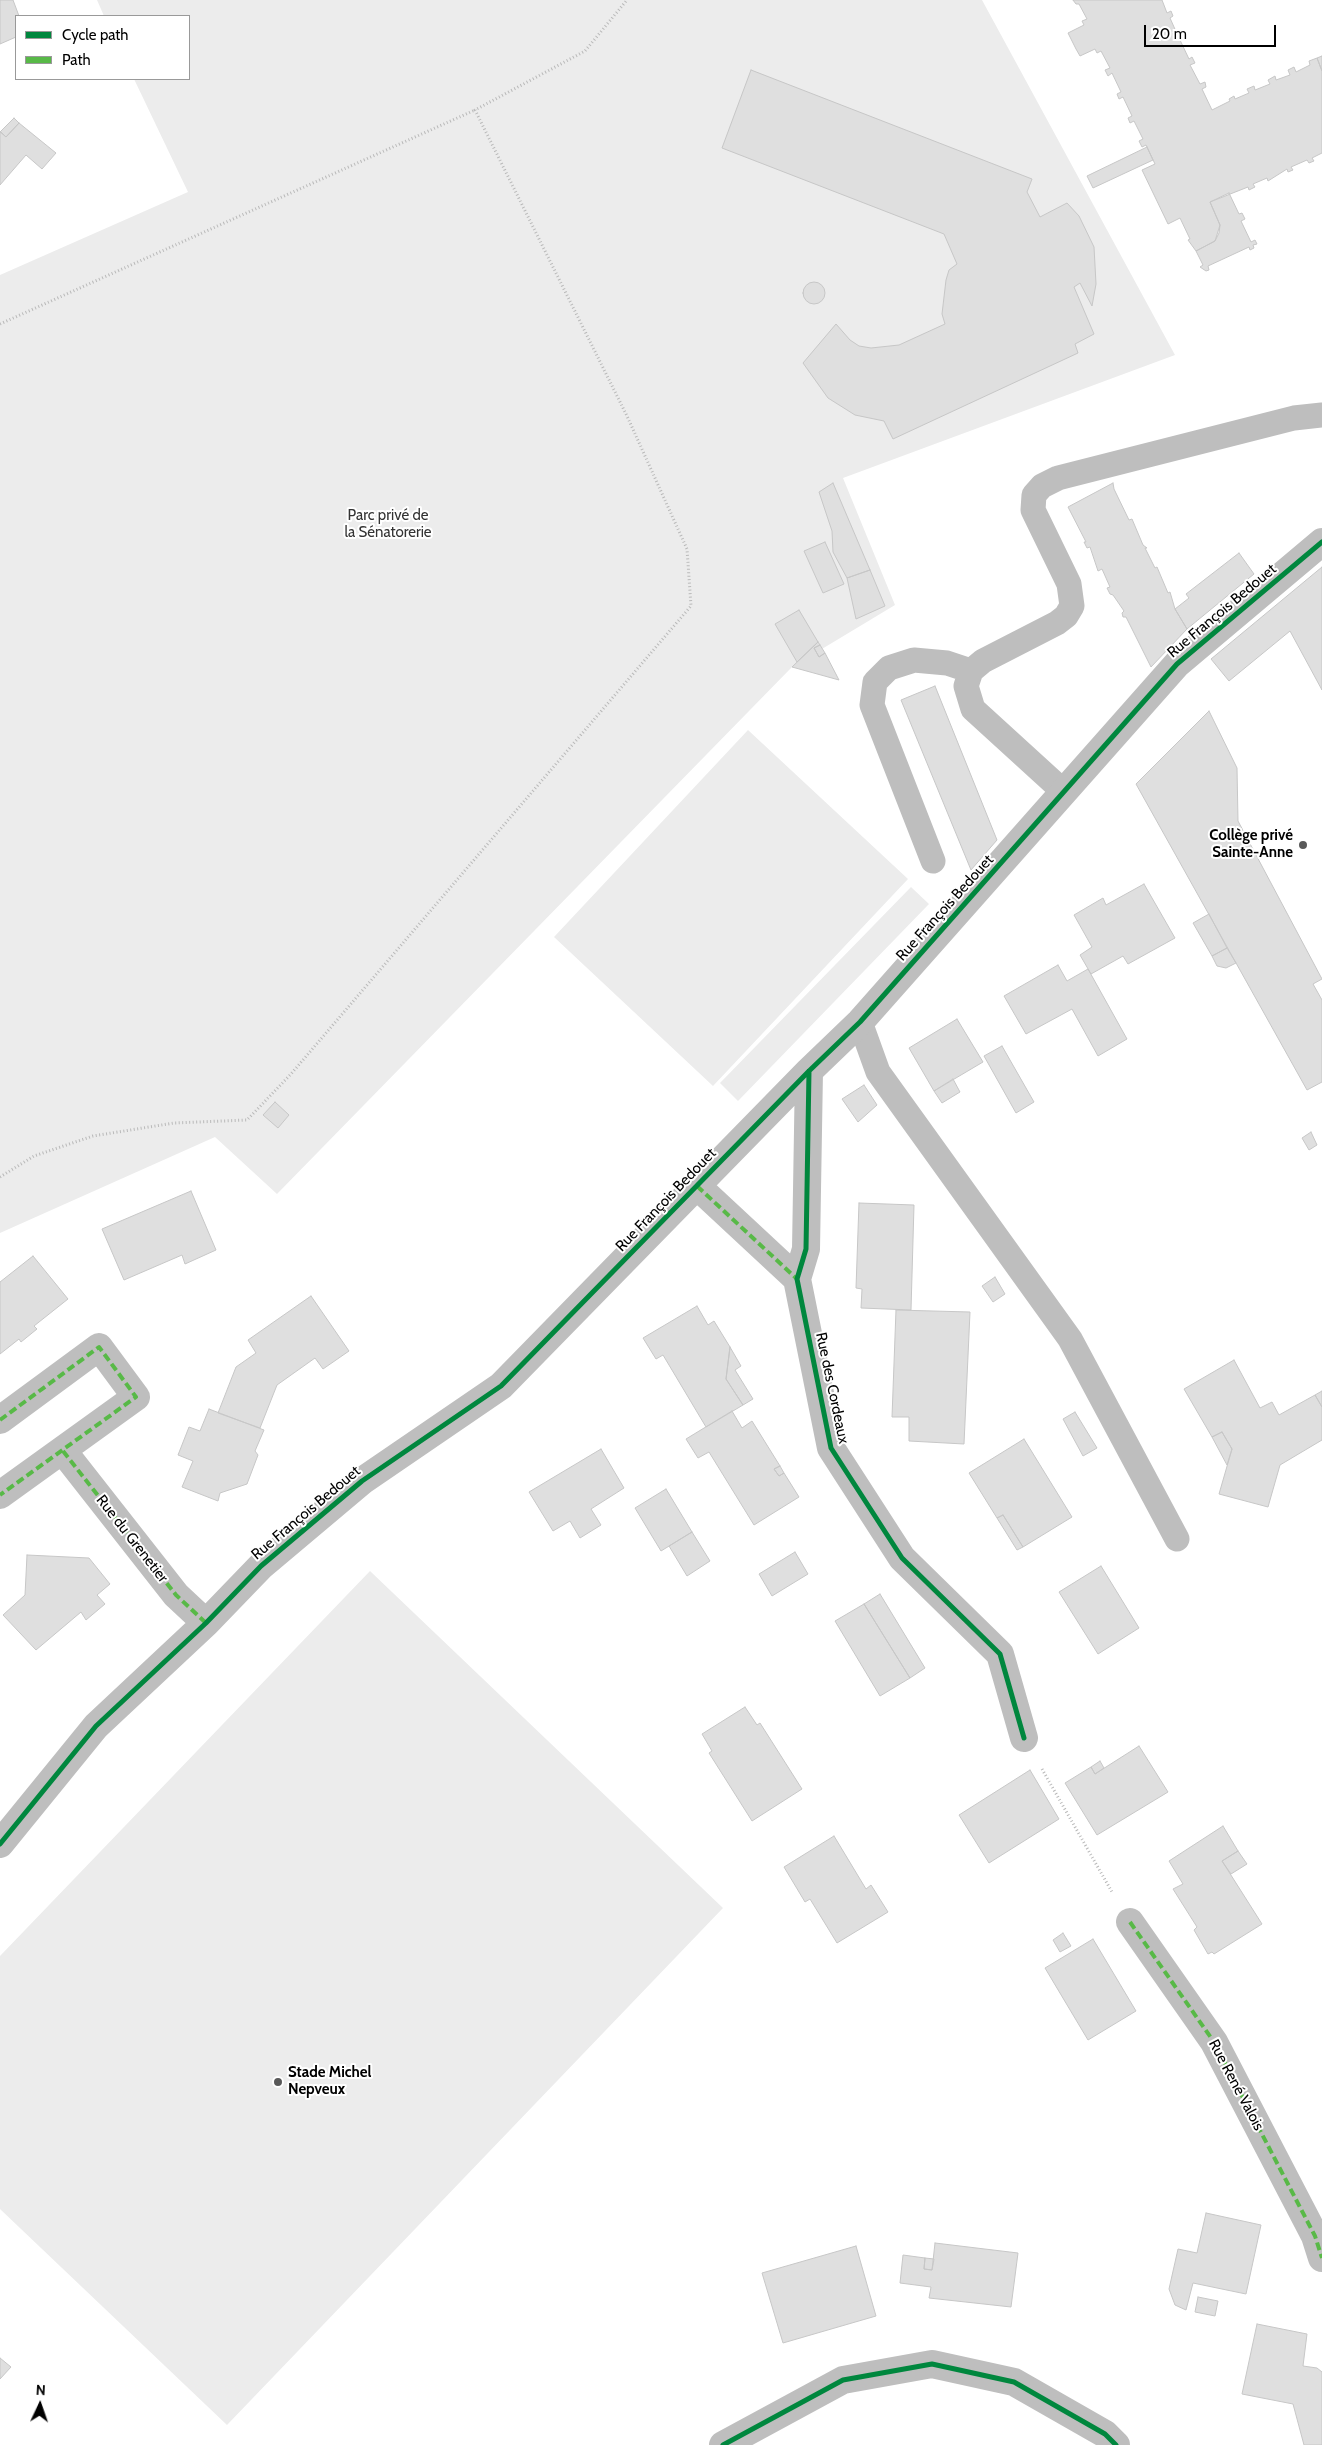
<!DOCTYPE html>
<meta charset="utf-8">
<style>
body{margin:0}
#map{position:relative;width:1322px;height:2445px;overflow:hidden;background:#fff;font-family:Cabin,sans-serif}
canvas{display:block}
.legend{position:absolute;left:15px;top:15px;width:175px;height:65px;box-sizing:border-box;background:#fff;border:1px solid #999;margin:0;padding:6px 9px;list-style:none;font-size:15px;color:#000}
.legend li{display:flex;align-items:center;gap:10px;height:25px}
.legend b{width:25px;border:1px solid #999}
.north{position:absolute;left:15px;top:2380px;width:50px;height:50px;-webkit-text-stroke:4px #fff;paint-order:stroke;rotate:3deg;font-size:14px;font-weight:700;line-height:20px;text-align:center;color:#000}
.north::after{content:'';display:block;margin:auto;width:18px;height:22px;background:#000;clip-path:polygon(50% 0,100% 100%,50% 72%,0 100%)}
.scale{position:absolute;left:1144px;top:25px;width:132px;height:22px;box-sizing:border-box;border:2px solid #000;border-top:0;padding-left:6px;font-size:15px;line-height:18px;white-space:nowrap;color:#000;-webkit-text-stroke:4px #fff;paint-order:stroke}
</style>
<div id="map">
<canvas width="1322" height="2445"></canvas>
<ul class="legend">
<li><b style="height:6px;background:#00873e"></b>Cycle path</li>
<li><b style="height:6px;background:#58b947"></b>Path</li>
</ul>
<div class="north">N</div>
<div class="scale">20 m</div>
</div>
<script>
const c = document.querySelector('canvas').getContext('2d');
c.lineJoin = 'round';
function paint(path, color) { c.fillStyle = color; c.fill(path, 'evenodd'); }
const poly = rows => new Path2D(rows.map(r => 'M' + r).join(''));
function trace(path, color, width, dash) { c.strokeStyle = color; c.lineWidth = width; c.lineCap = dash ? 'butt' : 'round'; c.setLineDash(dash || []); c.stroke(path); }
function write(font, color, halo, rows, align = 'center') {
  c.font = font + ' Cabin,sans-serif'; c.lineWidth = 4; c.setLineDash([]); c.textBaseline = 'middle'; c.strokeStyle = halo; c.fillStyle = color; for (const [text, x, y, turn = 0] of rows) {
    c.save(); c.translate(x, y); c.rotate((+turn || 0) * Math.PI / 180); c.textAlign = isNaN(turn) ? turn : align; if (halo) c.strokeText(text, 0, 0); c.fillText(text, 0, 0); c.restore();
  }
}
const green = poly([
 [97,0,982,0,1175,355,843,478,895,605,792,667,277,1194,215,1137,0,1233,0,275,188,192,134,79,189,79,189,16,104,16],
 [748,730,908,879,713,1086,554,937],
 [911,887,929,904,738,1101,720,1083],
 [370,1571,723,1908,227,2425,0,2209,0,1956]
]);
const building = poly([
 [0,0,13,0,19,16,16,16,16,37,0,44,0,0],
 [1073,0,1162,0,1167,13,1171,11,1173,16,1170,18,1178,36,1182,34,1184,39,1180,40,1189,59,1192,57,1195,63,1190,65,1200,84,1205,82,1206,87,1202,89,1212,110,1230,101,1229,99,1234,96,1235,99,1249,93,1247,89,1254,86,1255,90,1270,84,1268,80,1275,76,1276,80,1290,75,1288,70,1294,67,1296,72,1310,65,1309,61,1317,58,1322,71,1322,153,1312,158,1314,161,1309,163,1307,160,1291,167,1293,170,1288,172,1287,169,1268,181,1267,178,1253,184,1255,187,1249,190,1248,187,1210,202,1220,225,1219,233,1215,241,1196,251,1188,240,1190,239,1180,218,1168,224,1142,170,1155,164,1146,145,1142,147,1139,141,1143,139,1134,121,1130,123,1128,118,1132,116,1123,97,1119,99,1117,94,1121,92,1112,73,1108,76,1105,70,1110,68,1101,51,1097,53,1095,49,1080,56,1076,49,1068,33,1084,25,1082,21,1087,19,1079,4,1076,4,1073,0],
 [1322,56,1322,71,1317,58,1322,56],
 [751,70,1032,179,1027,192,1040,217,1067,203,1079,216,1094,247,1096,284,1092,306,1080,283,1074,287,1094,334,1075,344,1078,353,893,439,884,421,855,415,828,398,803,363,836,324,850,340,859,346,871,348,899,345,945,324,942,314,946,280,949,270,957,264,944,234,722,148,751,70],
 [14,118,19,123,6,137,0,132,14,118],
 [19,123,56,153,42,169,26,155,0,185,0,131,6,137,19,123],
 [1147,147,1153,160,1093,188,1087,176,1147,147],
 [1229,193,1239,214,1242,213,1245,219,1241,221,1251,242,1255,240,1257,244,1253,245,1254,248,1250,250,1249,247,1208,266,1209,270,1206,271,1200,267,1203,265,1196,251,1215,241,1220,225,1210,202,1229,193],
 '803 293a11 11 0 1 1 22 0a11 11 0 1 1-22 0Z',
 [833,483,870,570,847,578,833,552,832,531,819,492,833,483],
 [1113,483,1114,489,1129,520,1132,519,1143,545,1147,548,1145,548,1155,568,1157,567,1168,593,1170,592,1175,609,1187,629,1151,667,1126,617,1123,617,1122,613,1124,611,1113,595,1110,594,1107,588,1110,587,1102,569,1098,571,1090,547,1087,548,1084,542,1086,542,1068,507,1113,483],
 [825,542,844,584,823,593,804,551,825,542],
 [1239,553,1254,574,1187,629,1175,609,1189,598,1186,594,1239,553],
 [1322,567,1322,690,1290,631,1229,681,1211,659,1322,567],
 [870,570,885,606,856,619,847,578,870,570],
 [799,610,818,642,797,662,775,624,799,610],
 [818,642,820,645,814,648,819,657,825,653,839,680,792,667,818,642],
 [820,645,825,653,819,657,814,648,820,645],
 [935,686,997,840,971,870,901,700,935,686],
 [1209,711,1237,768,1238,821,1322,979,1313,984,1322,1000,1322,1082,1307,1090,1136,784,1209,711],
 [1144,884,1175,938,1128,964,1123,956,1091,974,1080,955,1092,947,1074,915,1103,898,1106,905,1144,884],
 [1209,914,1227,948,1212,956,1193,923,1209,914],
 [1227,948,1236,963,1226,968,1217,966,1212,956,1227,948],
 [1058,965,1067,981,1088,969,1127,1039,1098,1056,1072,1009,1026,1034,1004,996,1058,965],
 [957,1019,983,1062,934,1091,909,1048,957,1019],
 [1002,1046,1034,1102,1016,1113,984,1056,1002,1046],
 [953,1079,960,1092,942,1103,934,1091,953,1079],
 [864,1085,877,1105,858,1122,842,1099,864,1085],
 [275,1102,289,1115,278,1128,263,1115,275,1102],
 [1311,1132,1317,1145,1309,1150,1302,1138,1311,1132],
 [191,1191,216,1250,185,1264,182,1255,124,1280,102,1229,191,1191],
 [859,1203,914,1205,911,1310,861,1308,862,1289,856,1288,859,1203],
 [33,1256,68,1299,34,1326,37,1329,21,1342,19,1339,0,1354,0,1282,33,1256],
 [995,1277,1005,1294,993,1302,982,1286,995,1277],
 [311,1296,349,1351,323,1369,315,1358,277,1385,260,1428,218,1413,236,1367,256,1353,248,1340,311,1296],
 [697,1306,708,1325,714,1321,730,1347,726,1379,743,1405,706,1427,663,1355,656,1359,643,1338,697,1306],
 [896,1310,970,1312,964,1444,909,1441,909,1417,892,1417,896,1310],
 [730,1347,741,1366,735,1370,753,1399,743,1405,726,1379,730,1347],
 [1234,1360,1260,1408,1272,1402,1279,1415,1315,1395,1322,1407,1322,1440,1280,1465,1268,1507,1219,1494,1232,1449,1222,1432,1212,1437,1184,1389,1234,1360],
 [1322,1391,1322,1407,1315,1395,1322,1391],
 [209,1409,264,1430,255,1451,258,1455,247,1484,220,1493,218,1501,182,1487,193,1461,178,1455,189,1427,200,1431,209,1409],
 [732,1411,742,1428,752,1421,780,1466,774,1469,779,1476,784,1473,799,1497,754,1525,709,1452,698,1458,686,1439,732,1411],
 [1075,1412,1097,1448,1083,1456,1063,1419,1075,1412],
 [1222,1432,1232,1449,1227,1465,1212,1437,1222,1432],
 [1024,1439,1072,1517,1023,1547,1003,1515,997,1518,969,1473,1024,1439],
 [601,1449,624,1488,591,1509,601,1525,580,1538,570,1521,553,1531,529,1492,601,1449],
 [780,1466,784,1473,779,1476,774,1469,780,1466],
 [666,1489,692,1532,661,1551,635,1508,666,1489],
 [1003,1515,1023,1547,1017,1550,997,1518,1003,1515],
 [692,1532,710,1561,687,1576,669,1546,692,1532],
 [795,1552,808,1574,772,1596,759,1574,795,1552],
 [27,1555,89,1558,110,1584,97,1595,105,1604,86,1620,81,1612,36,1650,3,1615,25,1595,27,1555],
 [1101,1566,1139,1628,1098,1654,1059,1592,1101,1566],
 [880,1594,925,1668,910,1678,864,1604,880,1594],
 [864,1604,910,1678,880,1696,835,1621,864,1604],
 [745,1707,757,1725,760,1723,802,1789,752,1821,709,1753,712,1751,702,1734,745,1707],
 [1139,1746,1168,1792,1097,1835,1065,1783,1091,1767,1095,1774,1139,1746],
 [1100,1761,1104,1768,1095,1774,1091,1767,1100,1761],
 [1030,1770,1059,1819,989,1863,959,1815,1030,1770],
 [1223,1826,1238,1851,1222,1861,1262,1924,1214,1954,1212,1952,1208,1954,1194,1930,1197,1927,1173,1889,1183,1884,1169,1861,1223,1826],
 [834,1836,866,1889,871,1885,888,1912,837,1943,810,1899,805,1902,784,1867,834,1836],
 [1238,1851,1247,1864,1231,1874,1222,1861,1238,1851],
 [1063,1933,1071,1946,1060,1952,1053,1940,1063,1933],
 [1093,1939,1136,2011,1088,2040,1045,1968,1093,1939],
 [1206,2213,1261,2225,1246,2294,1193,2283,1186,2310,1175,2305,1169,2289,1178,2249,1197,2253,1206,2213],
 [935,2243,1018,2253,1011,2307,929,2298,931,2287,900,2283,903,2255,925,2258,924,2269,932,2270,935,2243],
 [856,2246,876,2316,783,2343,762,2273,856,2246],
 [925,2258,934,2259,932,2270,924,2269,925,2258],
 [1198,2297,1218,2301,1215,2316,1195,2312,1198,2297],
 [1257,2324,1307,2334,1303,2366,1317,2368,1322,2372,1322,2445,1304,2445,1293,2404,1242,2394,1257,2324],
 [0,2358,11,2367,0,2379,0,2358]
]);
const path = poly([
 [0,324,475,110],
 [0,1177,34,1156,93,1136,174,1123,247,1120,291,1074,691,606,687,549,627,416,475,110,585,51,627,0],
 [1042,1769,1112,1892]
]);
const service = poly([
 [1064,792,973,709,966,686,971,671,983,661,1057,623,1066,616,1072,606,1069,584,1033,510,1034,495,1042,486,1058,478,1294,418,1322,415],
 [933,861,872,705,875,682,889,668,914,660,947,663,971,671],
 [860,1022,878,1072,1070,1339,1177,1539]
]);
const minor = poly([
 [809,1071,806,1249,797,1279,831,1448,902,1558,1000,1654,1024,1738],
 [697,1186,797,1279],
 [0,1420,99,1347,136,1397,0,1495],
 [63,1451,176,1595,206,1623],
 [0,1844,96,1726,206,1623,261,1566,362,1481,501,1386,809,1071,860,1022,1177,664,1322,542],
 [1130,1922,1214,2042,1315,2236,1322,2258],
 [723,2445,843,2380,932,2364,1014,2382,1105,2434,1116,2445]
]);
const quiet = poly([
 [697,1186,797,1279],
 [0,1420,99,1347,136,1397,0,1495],
 [63,1451,176,1595,206,1623],
 [1130,1922,1214,2042,1315,2236,1322,2258]
]);
const cycleway = poly([
 [809,1071,806,1249,797,1279,831,1448,902,1558,1000,1654,1024,1738],
 [0,1844,96,1726,206,1623,261,1566,362,1481,501,1386,809,1071,860,1022,1177,664,1322,542],
 [723,2445,843,2380,932,2364,1014,2382,1105,2434,1116,2445]
]);
const markers = [
 [1303,845,5,"#595959"],
 [278,2082,5,"#595959"]
];
const parkNames = [
 ["Parc privé de",388,516],
 ["la Sénatorerie",388,533]
];
const streetNames = [
 ["Rue François Bedouet",1222,611,-40],
 ["Rue François Bedouet",945,908,-48],
 ["Rue François Bedouet",666,1200,-46],
 ["Rue des Cordeaux",832,1388,78],
 ["Rue François Bedouet",306,1513,-40],
 ["Rue du Grenetier",132,1539,52],
 ["Rue René Valois",1236,2085,62]
];
const poiNames = [
 ["Collège privé",1293,836],
 ["Sainte-Anne",1293,853],
 ["Stade Michel",288,2073,"left"],
 ["Nepveux",288,2090,"left"]
];
paint(green, '#ececec');
paint(building, '#dfdfdf');
trace(building, '#c7c7c7', 1);
trace(path, '#b9b9b9', 3, [1, 2.5]);
trace(service, '#bebebe', 25);
trace(minor, '#bebebe', 28);
trace(quiet, '#58b947', 4, [8, 4]);
trace(cycleway, '#00873e', 5);
for (const [x, y, r, color] of markers) { const dot = new Path2D(); dot.arc(x, y, r, 0, 2 * Math.PI); c.fillStyle = color; c.fill(dot); trace(dot, '#fff', 2); }
write('15px', '#333', '#fff', parkNames);
write('15px', '#000', '#fff', streetNames);
write('bold 15px', '#000', '#fff', poiNames, 'right');
</script>
